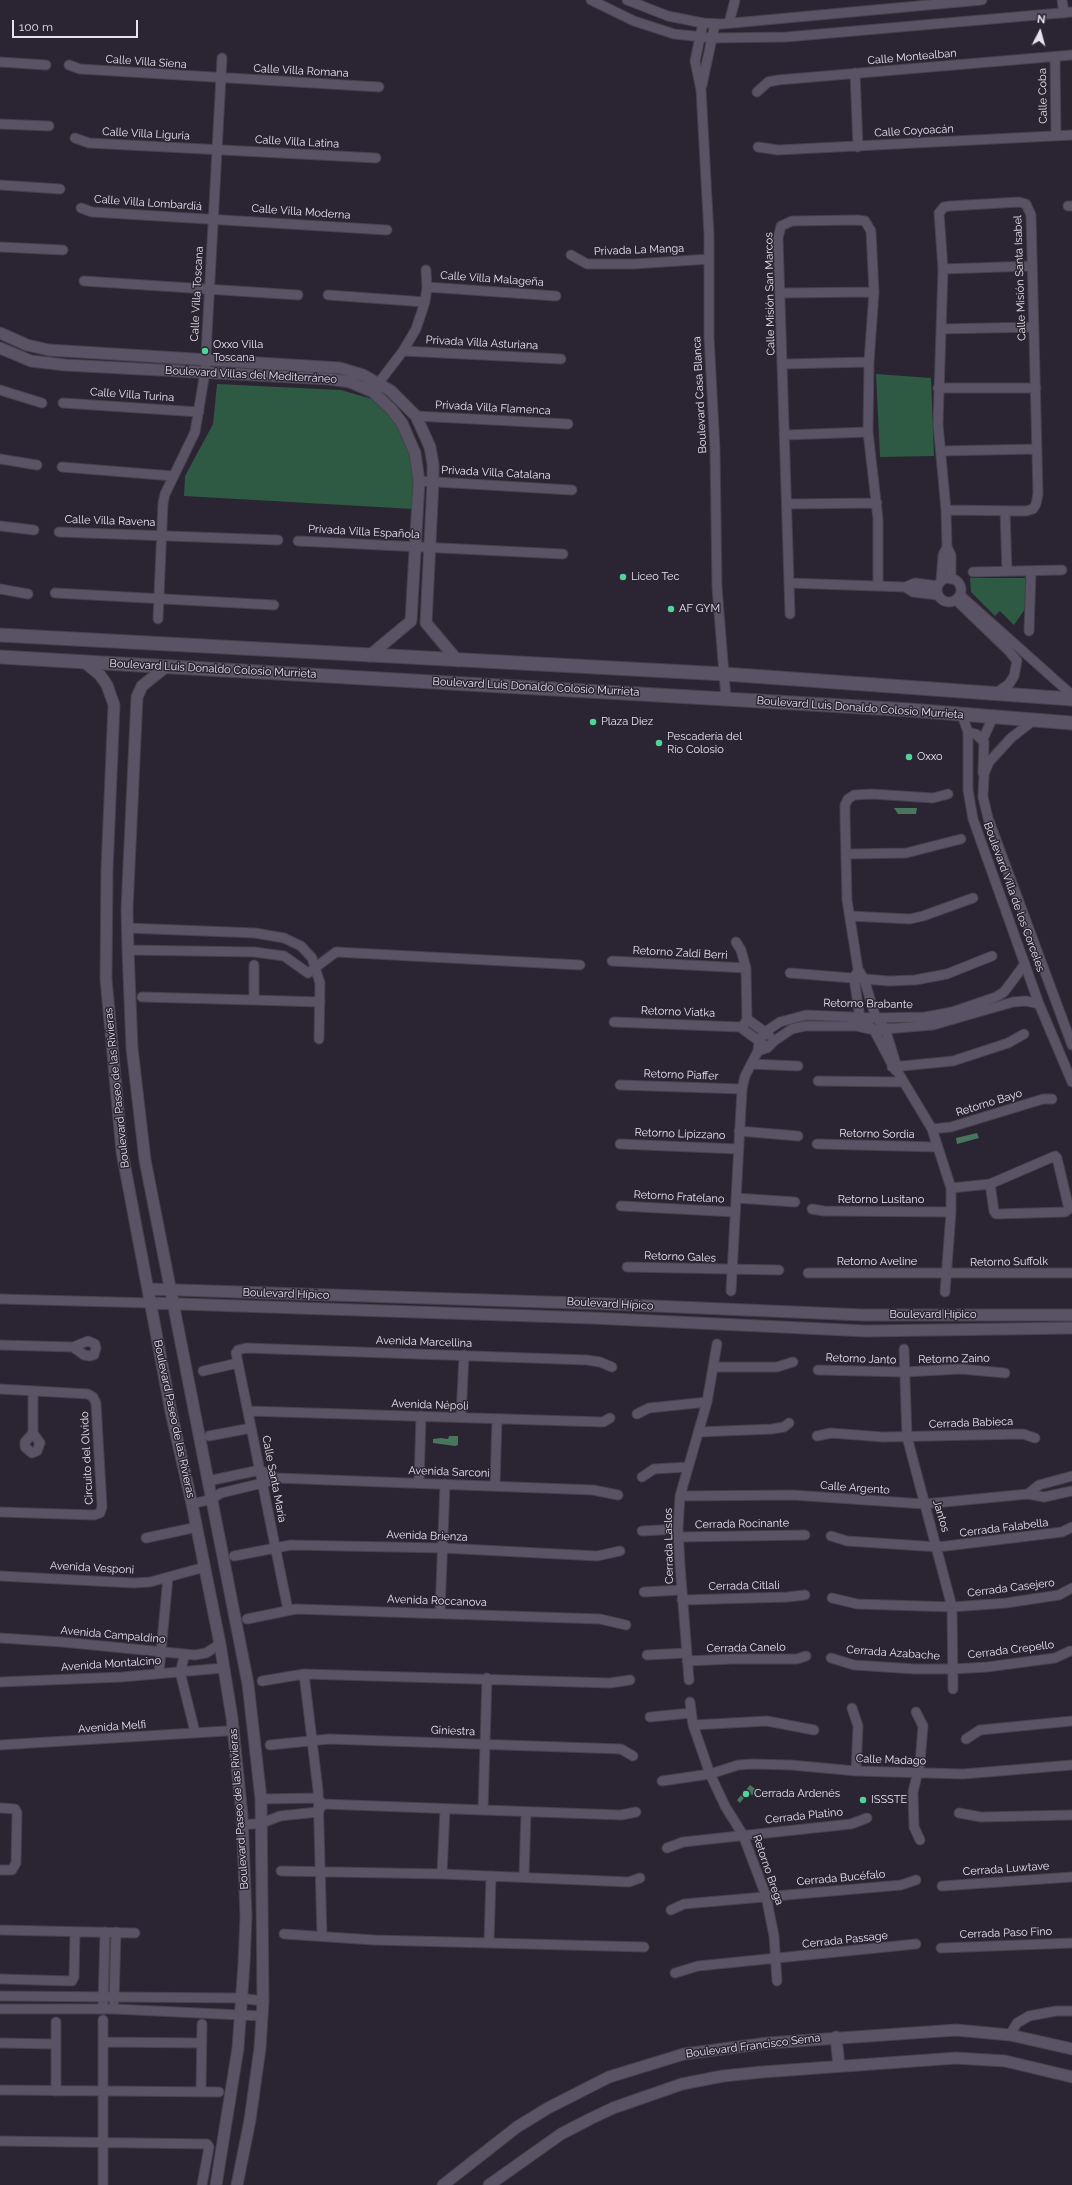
<!DOCTYPE html>
<meta charset="utf-8">
<style>
body{margin:0}
#map{position:relative;width:1072px;height:2185px;overflow:hidden;background:#2a2433;font-family:Raleway,sans-serif}
canvas{display:block}
.north{position:absolute;left:1020px;top:12px;width:40px;height:40px;-webkit-text-stroke:3px #2a2433;paint-order:stroke;rotate:6deg;font-size:11px;font-weight:700;line-height:16px;text-align:center;color:#e7e3ed}
.north::after{content:'';display:block;margin:auto;width:14px;height:18px;background:#e7e3ed;clip-path:polygon(50% 0,100% 100%,50% 72%,0 100%)}
.scale{position:absolute;left:12px;top:20px;width:126px;height:18px;box-sizing:border-box;border:2px solid #e7e3ed;border-top:0;padding-left:5px;font-size:12px;line-height:14px;white-space:nowrap;color:#e7e3ed;-webkit-text-stroke:3px #2a2433;paint-order:stroke}
</style>
<div id="map">
<canvas width="1072" height="2185"></canvas>
<div class="north">N</div>
<div class="scale">100 m</div>
</div>
<script>
const c = document.querySelector('canvas').getContext('2d');
c.lineJoin = 'round';
function paint(path, color) { c.fillStyle = color; c.fill(path, 'evenodd'); }
const poly = rows => new Path2D(rows.map(r => 'M' + r).join(''));
function trace(path, color, width, dash) { c.strokeStyle = color; c.lineWidth = width; c.lineCap = dash ? 'butt' : 'round'; c.setLineDash(dash || []); c.stroke(path); }
function write(font, color, halo, rows, align = 'center') {
  c.font = font + ' Raleway,sans-serif'; c.lineWidth = 3; c.setLineDash([]); c.textBaseline = 'middle'; c.strokeStyle = halo; c.fillStyle = color; for (const [text, x, y, turn = 0] of rows) {
    c.save(); c.translate(x, y); c.rotate((+turn || 0) * Math.PI / 180); c.textAlign = isNaN(turn) ? turn : align; if (halo) c.strokeText(text, 0, 0); c.fillText(text, 0, 0); c.restore();
  }
}
const green = poly([
 [876,374,931,378,934,456,880,457],
 [217,384,341,390,372,399,389,411,410,447,415,474,414,509,184,496,185,476,213,424],
 [970,578,1025,578,1025,609,1014,625,1000,611,995,616,971,592]
]);
const water = poly([
 [894,808,917,808,916,814,898,814],
 [977,1133,979,1138,957,1144,956,1138],
 [449,1436,458,1436,458,1445,455,1446,433,1443,433,1439,441,1438,448,1439],
 [750,1785,758,1791,754,1795,747,1794,740,1803,737,1800]
]);
const minor = poly([
 [591,0,634,21,674,34,713,38,786,37,1072,12],
 [627,0,668,16,703,23,722,24,982,0],
 [1062,0,1064,13],
 [703,23,695,61,701,90,709,235,709,337,715,449,717,587,726,699],
 [729,23,735,0],
 [1055,57,1056,136],
 [0,62,46,65],
 [69,65,80,69,379,87],
 [855,73,858,147],
 [702,85,715,24],
 [757,92,768,82,778,80,1072,55],
 [0,124,49,126],
 [75,138,89,143,376,158],
 [758,147,778,150,1072,135],
 [0,185,60,189],
 [1068,206,1072,206],
 [81,208,92,212,387,230],
 [0,247,63,250],
 [571,255,587,264,634,264,709,259],
 [943,269,1032,266],
 [84,281,298,295],
 [427,287,556,296],
 [781,293,874,292],
 [328,295,425,302],
 [941,329,1034,327],
 [403,351,561,359],
 [784,364,869,362],
 [938,388,1036,388],
 [374,389,403,351,416,329,425,302,427,287,426,270],
 [0,390,42,403],
 [63,403,199,412],
 [416,416,568,424],
 [786,435,868,432],
 [941,451,1037,449],
 [0,459,37,465],
 [62,467,173,476],
 [419,481,572,490],
 [788,504,877,503],
 [946,510,1026,511,1033,509,1036,504,1038,494,1031,215,1026,204,1019,202,950,206,944,207,939,213,943,269,938,424,946,510,947,547,951,555,951,579],
 [1005,511,1007,571],
 [0,526,34,530],
 [59,532,278,540],
 [298,541,563,554],
 [973,572,1062,570],
 '937 590a12 12 0 1 1 24 0a12 12 0 1 1-24 0Z',
 [941,581,943,555,947,547],
 [789,583,905,587,913,592,937,595],
 [905,587,915,583,938,586],
 [0,589,28,594],
 [55,593,274,605],
 [960,595,1072,695],
 [956,600,1009,651,1017,661,1014,676,1009,684,996,693],
 [790,614,778,238,781,226,792,221,858,220,865,221,871,231,874,292,869,362,868,432,878,519,878,586],
 [158,619,163,503,165,494,195,432,205,372,222,58],
 [1029,631,1031,571],
 [962,715,968,732,968,790,973,819,1039,1004,1072,1082],
 [1034,720,1011,738,989,762,984,774,983,797,988,818,1072,1045],
 [968,732,976,734,984,742,983,773],
 [983,739,993,717],
 [847,854,906,853,961,839],
 [850,916,910,919,923,916,973,898],
 [127,928,255,933,284,938,301,946,312,958,320,983,319,1039],
 [736,942,741,950,746,968,747,1019,744,1025,740,1027],
 [128,950,254,952,284,956,308,973,336,952,580,965],
 [612,961,746,968],
 [254,965,254,1000,320,1002],
 [790,973,889,981,915,980,947,974,992,956],
 [856,974,854,978,860,1018,874,1030,895,1070],
 [142,997,254,1000],
 [747,1019,769,1035],
 [614,1022,740,1027],
 [740,1027,763,1044],
 [758,1051,767,1048,774,1041,792,1029,805,1026,856,1026,874,1030,933,1025,1013,1002,1026,1001,1039,1004],
 [751,1064,798,1066],
 [892,1067,953,1061,1008,1043,1024,1034],
 [818,1081,903,1082],
 [620,1085,742,1089],
 [932,1129,951,1127,1043,1099,1052,1099],
 [739,1131,798,1136],
 [620,1144,738,1149],
 [817,1144,937,1147],
 [951,1188,990,1184,1055,1156,1057,1158,1069,1209,1065,1212,996,1214,994,1211,990,1184],
 [736,1198,795,1202],
 [621,1206,735,1212],
 [812,1209,824,1211,951,1212],
 [627,1267,779,1270],
 [808,1273,1072,1273],
 [731,1291,742,1089,745,1076,758,1051,759,1041,765,1032,780,1022,806,1015,876,1018,925,1017,952,1012,996,997,1004,992,1025,964],
 [945,1292,951,1212,951,1188,932,1129,899,1074,885,1028,876,1018,864,979,858,969,847,900,845,817,845,805,848,799,854,795,872,794,933,798,948,794],
 [0,1299,151,1303],
 [0,1345,73,1347,84,1355,90,1356,94,1355,96,1348,95,1344,88,1341,73,1347],
 [904,1349,907,1437,952,1607,953,1689],
 [713,1367,777,1367,793,1362],
 [818,1370,904,1372,961,1369,1005,1373],
 [203,1371,238,1363],
 [0,1389,88,1394,93,1397,96,1403,102,1507,100,1513,94,1515,0,1512],
 [248,1411,603,1422,610,1418],
 [637,1414,649,1408,707,1402],
 [461,1417,464,1355],
 [699,1432,772,1429,784,1427,789,1423],
 [33,1433,25,1442,25,1447,32,1453,37,1451,40,1443,33,1433,33,1391],
 [209,1436,251,1428],
 [817,1436,831,1433,883,1437,1023,1434,1035,1438],
 [642,1477,654,1469,687,1467],
 [208,1481,260,1470,277,1478,593,1490,618,1495],
 [419,1483,421,1416],
 [495,1486,497,1419],
 [1028,1494,1039,1485,1072,1476],
 [680,1496,793,1495,924,1504,1028,1494,1044,1497,1072,1491],
 [192,1504,212,1499,221,1493,267,1482],
 [642,1531,678,1529],
 [831,1536,847,1541,938,1547,1062,1532,1072,1527],
 [679,1537,805,1535],
 [146,1538,197,1527],
 [234,1556,291,1545,443,1548,597,1556,620,1551],
 [0,1576,134,1583,150,1582,205,1567],
 [644,1592,681,1590],
 [832,1598,857,1604,952,1607,1006,1603,1059,1595,1072,1588],
 [682,1600,787,1597,805,1595],
 [288,1610,236,1353,238,1350,246,1348,587,1360,600,1362,612,1367],
 [440,1613,445,1484],
 [247,1619,296,1609,600,1619,626,1625],
 [0,1638,62,1642,195,1655,206,1653,220,1644],
 [185,1654,180,1672,195,1732],
 [647,1655,686,1653],
 [831,1658,854,1665,915,1669,954,1669,987,1667,1055,1658,1070,1651],
 [687,1661,733,1659,797,1659,806,1656],
 [159,1673,168,1577],
 [487,1678,483,1810,621,1815,636,1812],
 [689,1680,680,1565,678,1529,680,1496,707,1402,717,1344],
 [262,1681,304,1674],
 [0,1682,122,1677,223,1668],
 [690,1702,693,1725,710,1774,725,1806,743,1835,766,1896,774,1936,777,1981],
 [852,1708,858,1726,856,1771],
 [916,1712,923,1726,920,1763,913,1792,914,1827,920,1840],
 [650,1717,691,1713],
 [693,1725,767,1721,814,1730],
 [966,1739,980,1730,1072,1721],
 [0,1745,226,1731],
 [270,1745,329,1739,621,1749,633,1756],
 [662,1781,710,1774,738,1765,752,1764,791,1765,856,1771,963,1774,1072,1765],
 [261,1799,317,1798,323,1804,483,1810],
 [0,1808,15,1809,17,1813,16,1863,12,1870,0,1870],
 [959,1813,981,1817,1072,1815],
 [243,1825,262,1823,280,1816,318,1812,321,1807],
 [667,1848,683,1842,851,1824,867,1818],
 [281,1871,442,1874,629,1882,640,1878],
 [442,1874,445,1809],
 [524,1877,526,1812],
 [942,1886,1072,1877],
 [671,1910,684,1904,901,1885,916,1880],
 [0,1930,135,1933],
 [284,1934,374,1940,644,1947],
 [322,1936,318,1790,304,1674,610,1683,630,1680],
 [489,1943,491,1876],
 [941,1948,1072,1943],
 [675,1973,698,1966,916,1944],
 [0,1979,72,1981,74,1977,75,1932],
 [0,1996,240,1998,263,2001],
 [114,2002,116,1932],
 [103,2003,105,1932],
 [0,2009,114,2009,262,2016],
 [103,2020,103,2185],
 [1010,2035,1017,2023,1029,2016,1056,2011,1072,2011],
 [103,2042,202,2043],
 [0,2043,56,2044],
 [0,2090,219,2092],
 [56,2091,56,2022],
 [201,2092,202,2024],
 [0,2141,207,2144,209,2147,202,2185]
]);
const tertiary = poly([
 [0,333,27,345,49,350,340,368,363,375,391,391,416,416,430,447,433,464,433,482,426,623,458,661],
 [0,348,31,361,65,365,330,379,350,382,373,392,391,409,402,423,415,453,419,481,411,621,369,656],
 [84,662,100,675,107,685,114,705,107,870,106,979,122,1152,171,1412,192,1504,220,1644,232,1718,242,1815,246,1916,244,1964,238,2048,216,2185],
 [167,666,142,686,137,697,127,909,128,950,132,1048,145,1160,248,1684,261,1799,263,2001,260,2048,250,2120,237,2185],
 [148,1289,608,1304,863,1315,1072,1315],
 [151,1303,592,1318,866,1331,1072,1328],
 [836,2037,839,2066],
 [443,2185,517,2127,548,2108,609,2077,684,2054,768,2043,956,2030,1010,2035,1072,2049],
 [489,2185,561,2134,590,2119,613,2108,682,2084,723,2076,762,2072,956,2058,1005,2061,1072,2077]
]);
const secondary = poly([
 [0,635,724,674,1072,699],
 [0,657,726,699,910,710,1072,723]
]);
const markers = [
 [205,351,4,"#52d397"],
 [623,577,4,"#52d397"],
 [671,609,4,"#52d397"],
 [593,722,4,"#52d397"],
 [659,743,4,"#52d397"],
 [909,757,4,"#52d397"],
 [746,1794,4,"#52d397"],
 [863,1800,4,"#52d397"]
];
const streetNames = [
 ["Calle Montealban",912,57,-5],
 ["Calle Villa Siena",146,62,4],
 ["Calle Villa Romana",301,71,3],
 ["Calle Coba",1043,96,-91],
 ["Calle Coyoacán",914,131,-3],
 ["Calle Villa Liguria",146,134,3],
 ["Calle Villa Latina",297,142,3],
 ["Calle Villa Lombardiá",148,203,4],
 ["Calle Villa Moderna",301,212,4],
 ["Privada La Manga",639,250,-2],
 ["Calle Misión Santa Isabel",1020,278,-92],
 ["Calle Villa Malageña",492,279,4],
 ["Calle Villa Toscana",197,294,-87],
 ["Calle Misión San Marcos",770,294,-91],
 ["Privada Villa Asturiana",482,343,3],
 ["Boulevard Villas del Mediterráneo",251,375,3],
 ["Calle Villa Turina",132,395,4],
 ["Boulevard Casa Blanca",700,395,-93],
 ["Privada Villa Flamenca",493,408,3],
 ["Privada Villa Catalana",496,473,3],
 ["Calle Villa Ravena",110,521,2],
 ["Privada Villa Española",364,532,3],
 ["Boulevard Luis Donaldo Colosio Murrieta",213,669,3],
 ["Boulevard Luis Donaldo Colosio Murrieta",536,687,3],
 ["Boulevard Luis Donaldo Colosio Murrieta",860,708,4],
 ["Boulevard Villa de los Corceles",1014,897,70],
 ["Retorno Zaldi Berri",680,953,3],
 ["Retorno Brabante",868,1004,1],
 ["Retorno Viatka",678,1012,2],
 ["Retorno Piaffer",681,1075,2],
 ["Boulevard Paseo de las Rivieras",117,1088,-96],
 ["Retorno Bayo",989,1103,-17],
 ["Retorno Lipizzano",680,1134,2],
 ["Retorno Sordia",877,1134,1],
 ["Retorno Fratelano",679,1197,3],
 ["Retorno Lusitano",881,1200],
 ["Retorno Gales",680,1257,2],
 ["Retorno Aveline",877,1262],
 ["Retorno Suffolk",1009,1262,-1],
 ["Boulevard Hípico",286,1294,2],
 ["Boulevard Hípico",610,1304,3],
 ["Boulevard Hípico",933,1315],
 ["Avenida Marcellina",424,1342,2],
 ["Retorno Janto",861,1359,2],
 ["Retorno Zaino",954,1359,-1],
 ["Avenida Népoli",430,1405,2],
 ["Boulevard Paseo de las Rivieras",174,1419,78],
 ["Cerrada Babieca",971,1423,-2],
 ["Circuito del Olvido",87,1458,-93],
 ["Avenida Sarconi",449,1472,2],
 ["Calle Santa María",274,1479,79],
 ["Calle Argento",855,1488,4],
 ["Jantos",941,1516,73],
 ["Cerrada Rocinante",742,1524,-1],
 ["Cerrada Falabella",1004,1528,-7],
 ["Avenida Brienza",427,1536,2],
 ["Cerrada Laslos",669,1546,-91],
 ["Avenida Vesponi",92,1568,3],
 ["Cerrada Citlali",744,1586,-1],
 ["Cerrada Casejero",1011,1588,-7],
 ["Avenida Roccanova",437,1601,2],
 ["Avenida Campaldino",113,1635,5],
 ["Cerrada Canelo",746,1648,-1],
 ["Cerrada Crepello",1011,1650,-7],
 ["Cerrada Azabache",893,1653,4],
 ["Avenida Montalcino",111,1664,-4],
 ["Avenida Melfi",112,1727,-4],
 ["Giniestra",453,1731,2],
 ["Calle Madago",891,1760,2],
 ["Boulevard Paseo de las Rivieras",239,1809,-94],
 ["Cerrada Platino",804,1816,-6],
 ["Cerrada Luwtave",1006,1869,-4],
 ["Retorno Brega",768,1870,71],
 ["Cerrada Bucéfalo",841,1878,-5],
 ["Cerrada Paso Fino",1006,1933,-2],
 ["Cerrada Passage",845,1940,-6],
 ["Boulevard Francisco Serna",753,2046,-7]
];
const poiNames = [
 ["Oxxo Villa",213,345],
 ["Toscana",213,358],
 ["Liceo Tec",631,577],
 ["AF GYM",679,609],
 ["Plaza Diez",601,722],
 ["Pescadería del",667,737],
 ["Río Colosio",667,750],
 ["Oxxo",917,757],
 ["Cerrada Ardenés",754,1794],
 ["ISSSTE",871,1800]
];
paint(green, '#2e5a43');
paint(water, '#47765d');
trace(minor, '#46404d', 11);
trace(tertiary, '#46404d', 13);
trace(secondary, '#46404d', 15);
trace(minor, '#5a5365', 9);
trace(tertiary, '#5a5365', 11);
trace(secondary, '#5a5365', 13);
for (const [x, y, r, color] of markers) { const dot = new Path2D(); dot.arc(x, y, r, 0, 2 * Math.PI); c.fillStyle = color; c.fill(dot); trace(dot, '#2a2433', 1.5); }
write('11px', '#e7e3ed', '#2a2433', streetNames);
write('11px', '#e7e3ed', '#2a2433', poiNames, 'left');
</script>
